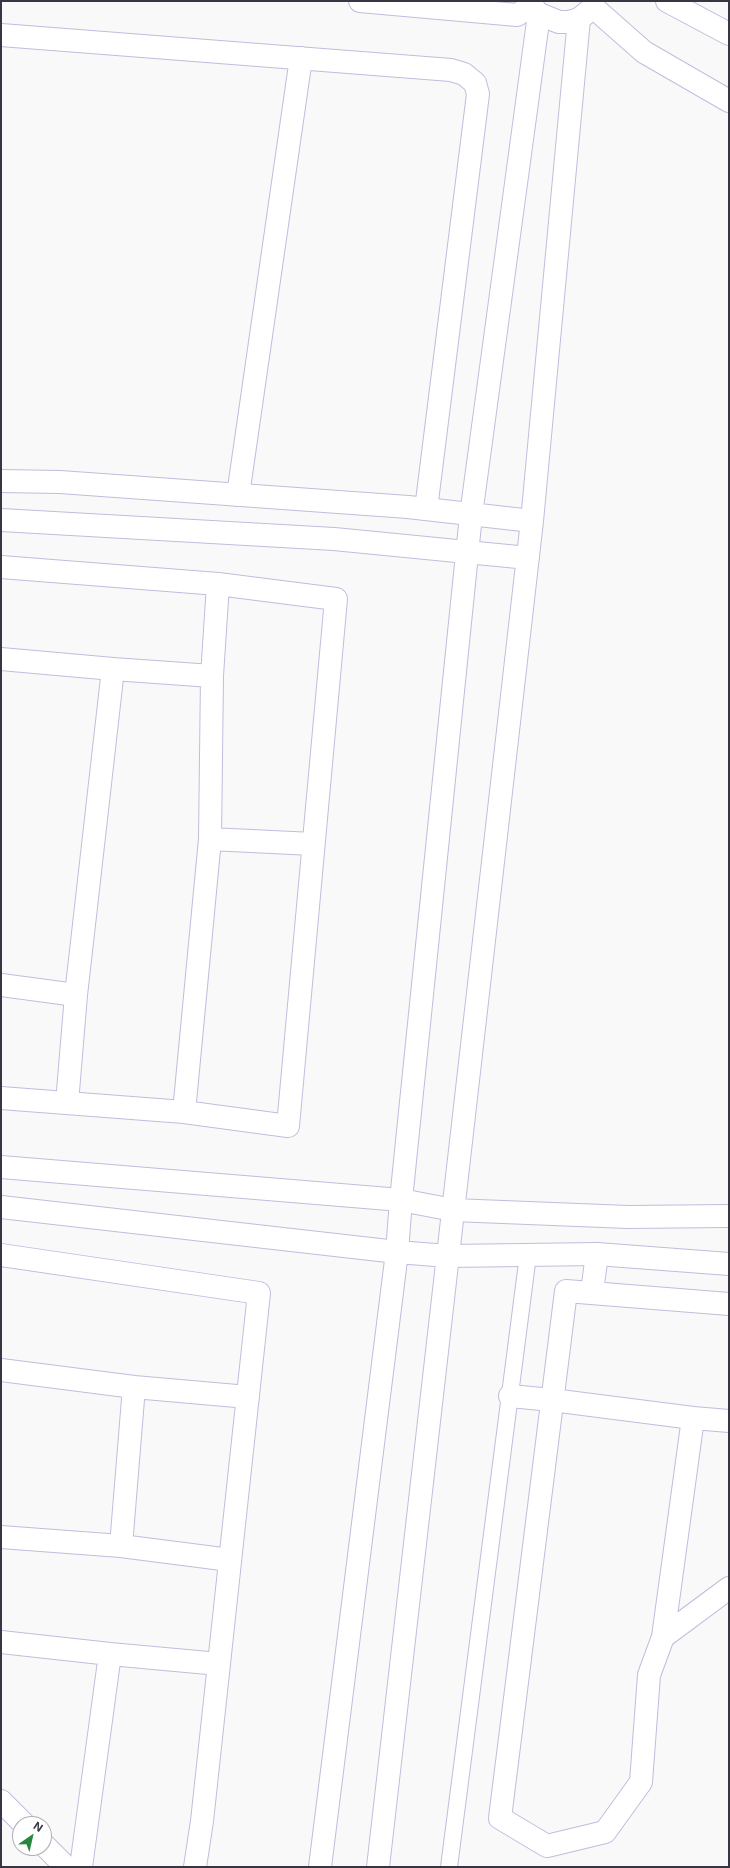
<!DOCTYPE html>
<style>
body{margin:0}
#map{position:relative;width:730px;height:1868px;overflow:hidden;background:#f9f9f9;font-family:Inter,sans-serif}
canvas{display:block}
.frame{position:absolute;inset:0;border:2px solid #393643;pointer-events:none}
.north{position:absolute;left:12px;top:1816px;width:40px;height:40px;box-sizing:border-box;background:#fff;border:1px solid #b0afb4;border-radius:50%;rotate:34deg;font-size:11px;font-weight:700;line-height:16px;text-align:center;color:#393643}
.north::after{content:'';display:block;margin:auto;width:14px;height:18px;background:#27883c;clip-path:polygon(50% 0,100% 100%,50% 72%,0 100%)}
</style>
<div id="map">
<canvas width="730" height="1868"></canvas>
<div class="frame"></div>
<div class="north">N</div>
</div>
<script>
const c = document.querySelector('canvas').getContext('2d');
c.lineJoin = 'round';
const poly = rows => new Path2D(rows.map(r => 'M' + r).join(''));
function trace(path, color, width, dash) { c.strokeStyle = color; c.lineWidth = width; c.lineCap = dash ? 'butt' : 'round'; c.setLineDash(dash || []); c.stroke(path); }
const lane = poly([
 [449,1867,528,1255]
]);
const street = poly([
 [1,35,451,70,464,74,475,83,478,94,426,509],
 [238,495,301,58],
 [1,567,218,584,336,599,288,1126,184,1112,1,1098],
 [1,659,113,669,76,995,1,985],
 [113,669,212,676],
 [210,839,313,844],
 [67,1103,76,995],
 [184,1112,210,839,212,676,218,584],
 [1,1255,259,1293,202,1821,195,1867],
 [592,1292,597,1254],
 [729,1304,566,1291,500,1818,547,1846,605,1832,641,1782,649,1675,663,1637,693,1418,729,1421],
 [1,1370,134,1387,121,1546,1,1537],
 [134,1387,248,1397],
 [510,1396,552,1400,693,1418],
 [121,1546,230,1560],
 [663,1637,729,1588],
 [1,1642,110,1654,81,1867],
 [110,1654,219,1664],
 [1,1801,24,1824],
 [44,1845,66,1867]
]);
const secondary = poly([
 [360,1,517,15,531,6],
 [667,1,729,34],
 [530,4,539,14,559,22,569,22,579,19,590,10],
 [593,7,644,52,729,101],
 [1,481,60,482,408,507,532,521],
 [1,520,334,539,528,558],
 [1,1167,401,1200,453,1210,628,1217,729,1216],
 [1,1207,397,1252,448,1256,597,1254,729,1264],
 [320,1867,397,1252,401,1200,471,515,539,14],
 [378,1867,532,521,579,19]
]);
trace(lane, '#c4bbdd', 18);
trace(street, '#c4bbdd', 24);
trace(secondary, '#c4bbdd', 24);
trace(lane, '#fff', 16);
trace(street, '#fff', 22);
trace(secondary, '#fff', 22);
</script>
